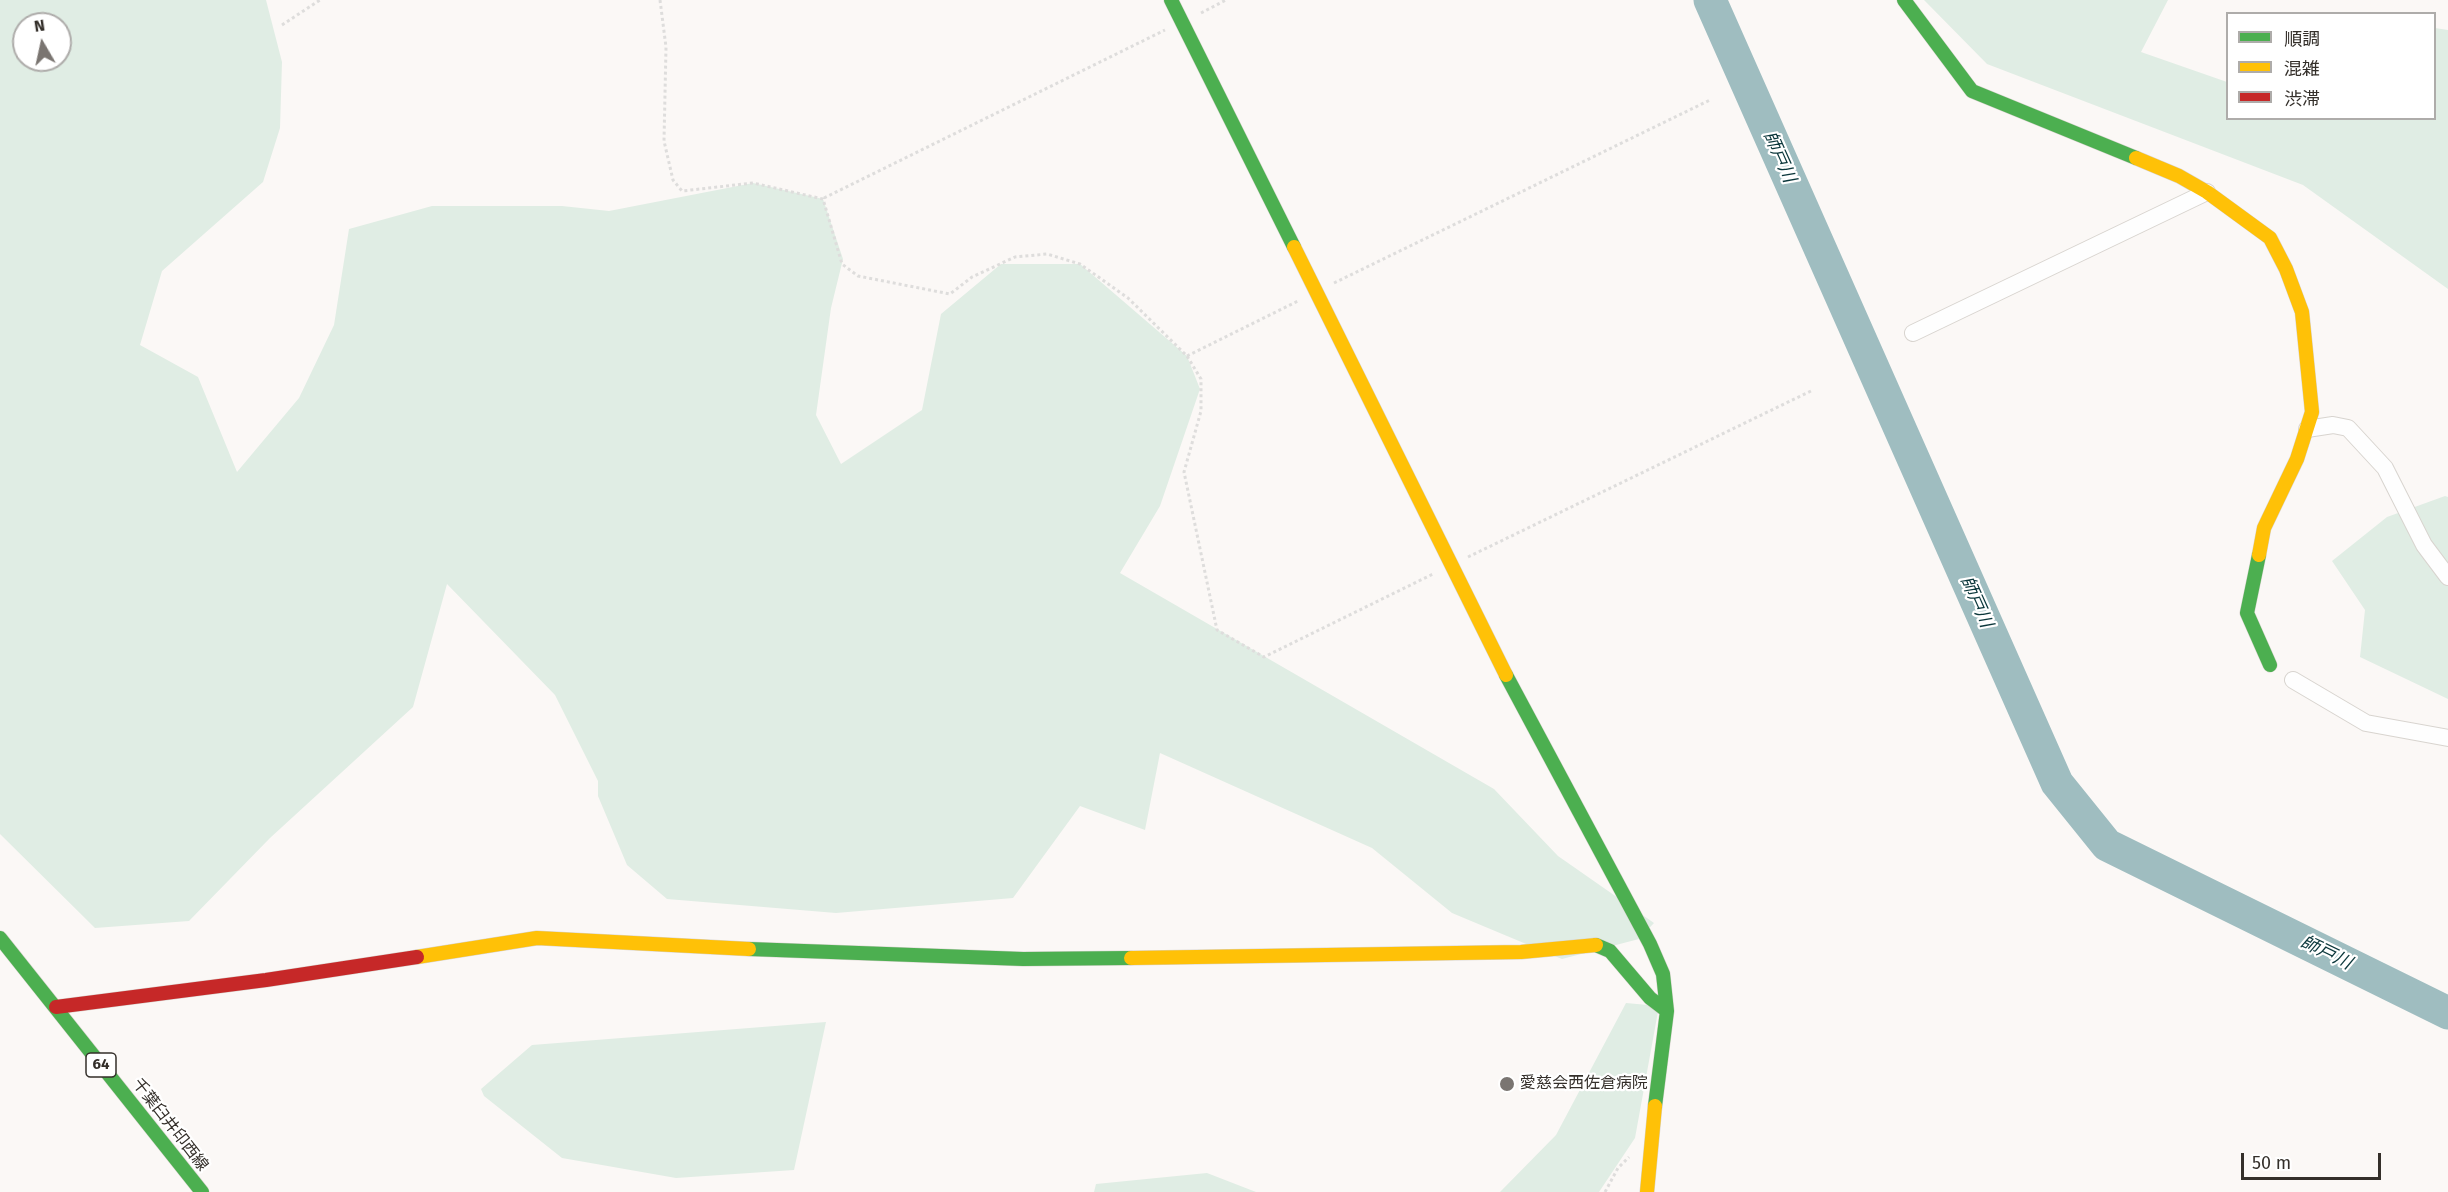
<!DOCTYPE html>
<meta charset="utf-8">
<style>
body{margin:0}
#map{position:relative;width:2448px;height:1192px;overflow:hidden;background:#fbf8f6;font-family:"Fira Sans","Noto Sans JP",sans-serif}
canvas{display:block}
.legend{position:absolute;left:2226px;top:12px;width:210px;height:108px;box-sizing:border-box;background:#fff;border:2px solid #aeacaa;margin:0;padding:8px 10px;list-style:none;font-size:18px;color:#342f2a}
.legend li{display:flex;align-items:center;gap:12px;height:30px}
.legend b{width:30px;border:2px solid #aeacaa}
.north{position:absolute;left:12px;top:12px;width:60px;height:60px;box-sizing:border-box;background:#fff;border:2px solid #aeacaa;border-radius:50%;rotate:351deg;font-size:16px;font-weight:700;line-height:24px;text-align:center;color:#342f2a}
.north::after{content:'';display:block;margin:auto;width:21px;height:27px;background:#7a7571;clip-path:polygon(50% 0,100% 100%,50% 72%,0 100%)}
.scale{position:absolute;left:2241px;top:1153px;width:140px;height:27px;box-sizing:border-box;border:3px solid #342f2a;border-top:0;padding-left:8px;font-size:18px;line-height:21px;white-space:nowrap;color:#342f2a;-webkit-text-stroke:4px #fff;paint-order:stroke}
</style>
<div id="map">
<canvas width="2448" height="1192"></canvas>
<ul class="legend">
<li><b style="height:8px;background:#4caf50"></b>順調</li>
<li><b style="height:8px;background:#ffc107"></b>混雑</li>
<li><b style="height:8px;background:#c62828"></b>渋滞</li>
</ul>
<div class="north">N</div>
<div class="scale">50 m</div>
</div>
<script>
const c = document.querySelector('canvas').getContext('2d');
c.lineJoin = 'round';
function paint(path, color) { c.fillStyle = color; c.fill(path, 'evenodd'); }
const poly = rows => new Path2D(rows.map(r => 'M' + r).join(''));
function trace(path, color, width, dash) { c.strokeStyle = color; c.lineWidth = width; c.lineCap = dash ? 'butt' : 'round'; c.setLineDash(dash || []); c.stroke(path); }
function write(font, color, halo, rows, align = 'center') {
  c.font = font + ' "Fira Sans","Noto Sans JP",sans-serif'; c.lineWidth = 4.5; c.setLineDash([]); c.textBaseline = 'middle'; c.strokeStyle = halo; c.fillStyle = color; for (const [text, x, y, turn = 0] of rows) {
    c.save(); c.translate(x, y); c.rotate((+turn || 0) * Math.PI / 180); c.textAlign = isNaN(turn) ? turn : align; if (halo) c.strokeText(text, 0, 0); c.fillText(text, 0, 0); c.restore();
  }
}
const green = poly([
 [0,0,266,0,282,62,280,128,263,182,162,271,140,345,198,377,237,472,299,398,334,325,349,229,432,206,562,206,609,211,753,183,823,199,843,259,831,308,816,415,841,464,922,410,941,314,1001,264,1080,264,1187,356,1200,389,1160,506,1120,573,1494,789,1558,856,1654,923,1639,939,1562,959,1452,913,1372,848,1160,753,1145,830,1080,806,1013,898,836,913,667,899,627,865,598,796,598,781,555,695,447,584,413,707,270,838,189,921,95,928,0,834],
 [24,24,60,24,60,60,24,60],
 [1924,0,2168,0,2141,52,2227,82,2228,118,2434,118,2435,28,2448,30,2448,289,2303,185,1987,64],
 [2445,496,2448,497,2448,699,2360,657,2365,610,2332,561,2387,517],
 [1626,1003,1659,1006,1635,1138,1599,1192,1500,1192,1556,1135],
 [826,1022,794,1170,676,1178,562,1158,484,1096,481,1089,532,1045],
 [1207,1173,1256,1192,1094,1192,1096,1184]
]);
const river = poly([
 [1710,0,2057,783,2107,845,2448,1013]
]);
const path = poly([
 [660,0,666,47,664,141,673,180,682,191,753,183,823,199,842,264,858,276,950,294,972,277,1015,257,1047,254,1080,264,1128,298,1187,356,1201,379,1201,411,1184,472,1217,630,1264,657,1433,574],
 [1201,13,1226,0],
 [282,25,320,0],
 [824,198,1165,30],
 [1334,283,1710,100],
 [1187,356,1298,301],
 [1468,557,1813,390],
 [1605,1192,1618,1168,1629,1157]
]);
const street = poly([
 [1913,333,2207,192],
 [2307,429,2333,425,2348,428,2385,468,2424,545,2448,577],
 [2293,680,2366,723,2448,738]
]);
const fast = poly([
 [1171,0,1294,247],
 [1904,0,1972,91,2136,158],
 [2259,555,2247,613,2270,665],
 [1506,675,1650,944,1663,974,1667,1011,1655,1106],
 [0,938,202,1192],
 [1596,945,1610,951,1650,998,1667,1011],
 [749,949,1023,959,1131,958]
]);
const slow = poly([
 [2136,158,2179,176,2207,192,2270,238,2286,269,2302,312,2312,412,2297,459,2264,528,2259,555],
 [1294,247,1506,675],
 [417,957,537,938,749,949],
 [1131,958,1521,952,1596,945],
 [1647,1192,1655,1106]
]);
const jam = poly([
 [56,1007,266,980,417,957]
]);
const markers = [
 [1507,1084,8,"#7a7571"]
];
const shields = [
 [101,1065,30]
];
const shieldNames = [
 ["64",101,1065]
];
const poiNames = [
 ["愛慈会西佐倉病院",1520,1084]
];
const streetNames = [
 ["千葉臼井印西線",170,1125,52]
];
const waterNames = [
 ["師戸川",1779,157,66],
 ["師戸川",1976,602,66],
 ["師戸川",2326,953,26]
];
paint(green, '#e0ede4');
trace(river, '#9fbdc0', 33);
trace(street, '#d8d4cf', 18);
trace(fast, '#d8d4cf', 15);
trace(slow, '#d8d4cf', 15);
trace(jam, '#d8d4cf', 15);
trace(path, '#dedddc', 3, [3, 3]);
trace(street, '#fefefe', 16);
trace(fast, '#4caf50', 14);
trace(slow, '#ffc107', 14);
trace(jam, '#c62828', 14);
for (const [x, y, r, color] of markers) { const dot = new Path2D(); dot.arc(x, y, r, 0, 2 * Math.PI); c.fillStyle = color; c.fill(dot); trace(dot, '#fff', 2); }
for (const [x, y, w] of shields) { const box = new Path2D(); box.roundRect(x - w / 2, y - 12, w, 24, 4.5); c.fillStyle = '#fff'; c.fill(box); trace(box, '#342f2a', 1.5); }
write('bold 15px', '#342f2a', null, shieldNames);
write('16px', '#342f2a', '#fff', poiNames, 'left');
write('16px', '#342f2a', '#fff', streetNames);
write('italic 18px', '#0a363a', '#fff', waterNames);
</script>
